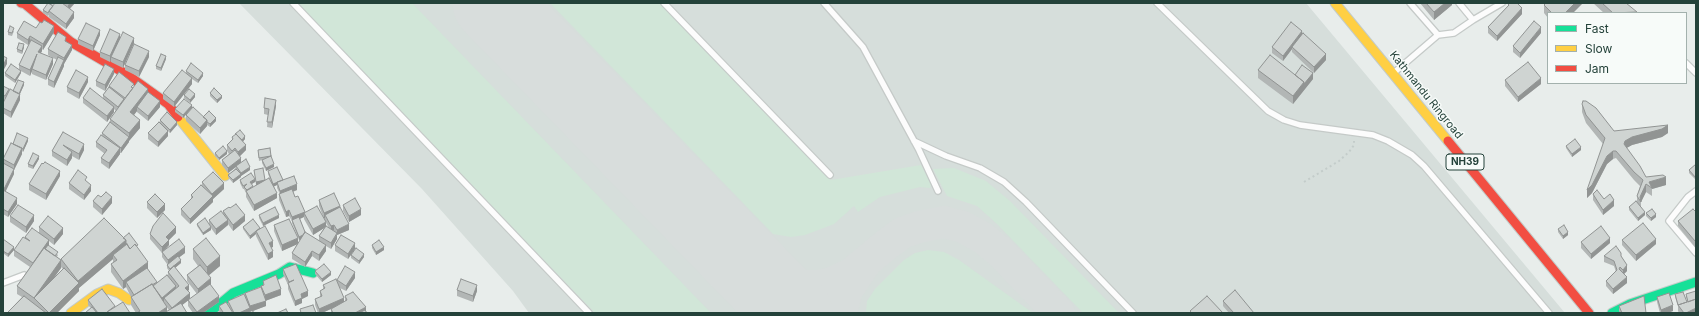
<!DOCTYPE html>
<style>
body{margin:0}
#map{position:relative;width:1699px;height:316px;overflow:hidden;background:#e8edeb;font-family:Inter,sans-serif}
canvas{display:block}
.frame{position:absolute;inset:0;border:4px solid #24423a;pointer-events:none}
.legend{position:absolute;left:1547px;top:12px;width:140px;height:72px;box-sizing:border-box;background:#f7fbf9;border:1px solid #a3b1ad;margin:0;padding:5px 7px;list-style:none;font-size:12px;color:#24423a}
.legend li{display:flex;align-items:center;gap:8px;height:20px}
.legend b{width:20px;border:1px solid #a3b1ad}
</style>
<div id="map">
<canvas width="1699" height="316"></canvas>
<div class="frame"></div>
<ul class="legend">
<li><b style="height:5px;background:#16e098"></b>Fast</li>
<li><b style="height:5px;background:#ffcf43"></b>Slow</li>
<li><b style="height:5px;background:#f24e42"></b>Jam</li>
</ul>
</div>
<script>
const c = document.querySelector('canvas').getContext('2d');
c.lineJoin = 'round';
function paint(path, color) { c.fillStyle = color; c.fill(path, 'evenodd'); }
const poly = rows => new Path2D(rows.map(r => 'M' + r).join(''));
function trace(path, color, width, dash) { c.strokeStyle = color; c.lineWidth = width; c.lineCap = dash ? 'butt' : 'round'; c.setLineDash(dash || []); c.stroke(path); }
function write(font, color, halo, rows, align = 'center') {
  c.font = font + ' Inter,sans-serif'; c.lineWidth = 3; c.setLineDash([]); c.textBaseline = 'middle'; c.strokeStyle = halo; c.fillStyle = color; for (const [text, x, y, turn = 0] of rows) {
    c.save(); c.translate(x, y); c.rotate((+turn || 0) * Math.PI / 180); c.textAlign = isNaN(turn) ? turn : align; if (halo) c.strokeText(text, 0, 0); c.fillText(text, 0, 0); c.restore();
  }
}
const built = poly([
 [239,3,1306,3,1565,313,529,313,513,291,422,189]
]);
const green = poly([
 [296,3,412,3,711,313,595,313],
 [550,3,661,3,831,180,921,165,931,184,930,188,920,187,880,197,858,212,854,206,834,224,805,235,791,237,773,234],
 [954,168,986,181,1010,201,1119,313,1083,313,997,224,977,206,947,196,933,169],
 [928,250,944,252,959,260,1033,313,866,313,867,301,875,289,904,260,915,253]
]);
const taxiway = poly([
 [761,280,798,286,819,286,832,283,851,274,886,245,902,233,919,227,944,222,963,227,983,238,1000,252,1059,313],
 [841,313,847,290,864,265]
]);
const runway = poly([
 [492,3,793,313]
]);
const path = poly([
 [1304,182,1339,161,1349,152,1354,145,1354,141]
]);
const lane = poly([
 [293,3,589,313],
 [664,3,830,175],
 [824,3,863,47,919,150,938,191],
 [1157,3,1268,111,1284,120,1300,125,1373,135,1388,141,1412,155,1424,166,1549,313],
 [1459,3,1473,20,1502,3],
 [1438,35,1454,33,1473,20],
 [1686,63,1696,73],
 [1396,71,1438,35,1410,3],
 [914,141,946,156,980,168,1004,182,1026,202,1133,313],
 [1696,191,1688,197,1669,221,1696,253],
 [3,283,24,275]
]);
const fast = poly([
 [209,313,233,293,279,274,290,267,313,273],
 [1612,313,1630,304,1696,282]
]);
const slow = poly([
 [1335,3,1448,141],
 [178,117,225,176],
 [71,313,97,294,108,289,119,293,129,300]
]);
const jam = poly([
 [21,3,25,4,71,42,126,74,168,104,178,117],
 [1448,141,1589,313]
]);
const wall = poly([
 [47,3,54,3,52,5,53,6,55,3,75,3,70,9,74,18,66,29,49,17,49,15,48,16,43,13,43,10,48,4],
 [1420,3,1452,3,1452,5,1434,20],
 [1593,3,1626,3,1637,13,1604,13],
 [1508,4,1522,14,1497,41,1488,33,1488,27,1508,6],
 [1544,5,1573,13,1548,13,1548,18,1544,13],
 [36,28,54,32,43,50,42,49,42,51,41,53,53,64,46,80,32,74,32,71,30,76,21,71,21,73,15,83,5,76,5,73,19,69,19,65,30,42,28,45,17,38,17,33],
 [14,31,12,36,8,35,8,32],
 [1541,33,1520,58,1513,52,1513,46],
 [1302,34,1326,60,1314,73,1292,52,1292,49,1283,61,1272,53,1272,47],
 [100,35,93,51,78,44,78,39],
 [120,37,134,43,123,68,111,62,111,60,110,62,100,57,100,52],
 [66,42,72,50,64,64,64,66,54,88,48,85,48,79,57,60,48,55,48,49],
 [24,47,22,54,17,52,17,49],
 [149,57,139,77,125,70,125,65],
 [166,59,161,71,156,69,156,66],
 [1258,70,1295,75,1313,79,1293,104,1258,78],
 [186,71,203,76,198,83,192,79,192,84,174,107,163,99,163,93,186,73],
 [114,74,105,91,96,86,96,81],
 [1505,80,1541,84,1518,102,1505,86],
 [88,82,79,99,67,92,67,87],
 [24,85,20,94,20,100,11,118,3,113,3,103,5,99,3,98,3,86,9,90,13,91],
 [109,86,134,87,148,92,160,107,148,121,137,112,137,111,134,115,140,128,129,141,129,142,121,153,120,153,120,154,109,169,101,163,101,158,105,154,96,147,96,142,102,135,102,133,110,123,110,119,116,111,114,109,114,112,107,122,83,103,83,98,103,99,103,95,109,87],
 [210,93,222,98,217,103,210,96],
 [184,95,195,97,190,103,184,98],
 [1582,104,1614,131,1668,133,1662,137,1632,145,1626,148,1646,177,1666,185,1652,189,1652,196,1646,192,1641,202,1641,207,1645,215,1638,221,1629,210,1629,207,1637,202,1637,196,1640,186,1634,180,1616,158,1613,159,1607,164,1592,193,1587,198,1603,144,1586,123,1582,112],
 [276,106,272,128,267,127,268,115,264,114,264,108],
 [192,108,183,118,175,112,175,109],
 [186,115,203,117,216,121,210,127,207,125,207,126,200,134,186,121],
 [160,120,177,125,170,133,160,123],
 [63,132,84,150,79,160,72,156,72,158,67,166,52,156,52,151],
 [148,133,168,136,158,147,148,139],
 [232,137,245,139,243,141,246,150,240,156,241,162,250,170,241,176,241,175,241,177,233,183,228,177,228,175,236,168,236,167,228,173,222,165,222,160,229,154,227,151,227,145,232,141],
 [28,141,23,152,22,151,22,154,14,170,14,174,5,191,17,204,8,217,3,214,3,159,13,144],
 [1566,146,1581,150,1572,157,1566,148],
 [270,148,271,156,274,167,266,171,262,163,262,160,259,161,258,150],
 [215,153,227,154,219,160,215,156],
 [39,159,33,169,28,167,28,164],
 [1696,164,1696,180,1689,173,1689,170],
 [254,170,265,180,271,181,268,174,268,171,283,180,297,190,293,192,295,197,305,213,329,228,325,221,325,218,324,219,319,206,319,200,340,208,349,230,337,235,337,239,331,249,326,246,326,251,319,261,312,256,305,267,292,259,292,253,297,244,282,251,274,231,274,225,298,243,301,239,299,240,292,223,292,221,289,216,286,217,279,200,279,194,280,194,277,188,277,185,274,186,277,198,254,211,246,197,246,193,244,189,243,189,240,183,240,180,255,182,252,184,253,187,259,184,256,185],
 [304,217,304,219,313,235,324,228,319,236,319,241,305,232,300,219],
 [60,176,46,200,29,190,29,184],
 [87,182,91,191,84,200,69,189,69,183],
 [202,182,224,189,213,199,213,202,190,224,181,215,181,209,191,199,191,195,202,185],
 [1593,194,1604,199,1614,206,1603,215,1593,200],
 [101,197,112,203,102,215,93,207,93,201],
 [147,202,165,210,157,218,147,208],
 [343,205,361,215,349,222,343,211],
 [230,208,245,221,233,231,228,224,228,225,216,235,211,228,211,230,203,235,197,226,197,224,209,224,209,220,223,213,223,211],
 [1696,212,1695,247,1678,226,1678,221],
 [1646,213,1656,217,1651,221,1646,216],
 [259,215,279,218,263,226,259,218],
 [10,216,34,221,26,233,10,222],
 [253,219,273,247,271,247,273,257,268,260,256,236,256,234,250,239,243,229,243,227],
 [39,227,63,234,54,245,49,241,49,246,58,255,57,257,61,260,61,259,123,238,138,248,148,270,157,283,168,275,168,272,169,271,167,268,167,264,162,257,162,253,150,239,150,234,176,233,169,240,169,245,164,250,185,253,179,257,181,263,175,268,189,290,188,291,190,299,182,305,187,313,136,313,131,305,131,297,126,287,123,289,111,272,111,264,113,263,113,259,79,288,79,291,57,313,8,313,8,312,22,297,17,294,17,286,30,267,14,256,14,250,25,238,25,237,39,233],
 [61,267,63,269,54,278,61,268],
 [164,304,169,310,167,312],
 [1558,229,1568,235,1563,239,1558,232],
 [3,239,14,250,8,257,3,253],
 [1622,240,1656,244,1636,261,1622,245],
 [1581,242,1610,243,1591,259,1581,248],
 [335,245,355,249,351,255,364,257,359,264,351,258,351,255,348,259,335,251],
 [372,245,384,250,376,255,372,248],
 [193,249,220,266,208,275,211,284,210,284,219,302,203,313,193,313,188,306,188,300,197,294,187,281,187,275,198,266,193,259],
 [1604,256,1621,256,1627,271,1624,274,1627,283,1613,294,1606,286,1606,281,1616,272,1614,266,1604,262],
 [283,269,308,296,302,299,302,303,295,306,288,289,288,285,283,274],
 [315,271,331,275,322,282,315,274],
 [355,278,346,291,340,288,344,302,345,302,345,296,366,312,367,313,331,313,331,309,333,308,322,313,318,313,315,305,315,299,320,297,320,291,323,289,323,285,337,280],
 [263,281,281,295,265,301,266,306,253,311,254,313,220,313,219,311,219,306,228,306,228,301,245,298,245,293,261,288,261,286,263,285],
 [457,290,477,291,473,302,457,296],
 [1675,294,1687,302,1688,302,1686,297,1686,294,1696,313,1679,313,1678,311,1678,306,1675,297],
 [1657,297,1673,311,1667,313,1660,313,1657,302],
 [88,300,115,308,130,313,85,313,91,308,88,305],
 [1223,301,1254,313,1229,313,1223,306],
 [1619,306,1646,313,1620,313,1619,311]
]);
const shadedWall = poly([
 [70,3,75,3,68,10,68,5],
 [1445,3,1452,3,1452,5,1434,20,1434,12],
 [1575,3,1583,3,1573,13,1565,13],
 [1522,8,1522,14,1497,41,1497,36],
 [74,12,74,18,66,29,66,24],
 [54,26,54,32,43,50,43,44],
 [1541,27,1541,33,1520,58,1520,53],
 [100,30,100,35,93,51,93,46],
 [1302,31,1302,36,1292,47,1292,49,1283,61,1283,56],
 [120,34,120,39,111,57,111,60,110,62,110,56],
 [30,36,30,42,28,45,28,40],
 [134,38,134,43,123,68,123,62],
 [24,44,24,47,22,54,22,51],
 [72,45,72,50,64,64,64,58],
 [42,46,42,51,38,58,38,52],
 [149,51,149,57,139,77,139,71],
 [37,54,32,69,32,71,30,76,30,70],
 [1326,54,1326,60,1314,73,1314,67],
 [166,56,166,59,161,71,161,68],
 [7,58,7,64,3,71,3,65],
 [53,58,53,64,46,80,46,75],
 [64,60,64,66,54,88,54,82],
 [114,69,114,74,105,91,105,85],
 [21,71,21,73,15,83,15,80],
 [203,73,203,76,198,83,198,80],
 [1313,73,1313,79,1293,104,1293,96,1304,82],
 [88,77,88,82,79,99,79,93],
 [192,78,192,84,174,107,174,102],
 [1541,78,1541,84,1518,102,1518,97],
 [24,82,24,85,18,98,18,95],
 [148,89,148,97,137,107,137,111,130,120,130,112],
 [20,94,20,100,11,118,11,112],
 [195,94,195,97,190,103,190,100],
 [222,96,222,98,217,103,217,100],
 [276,100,276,106,272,128,272,122],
 [160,101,160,107,148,121,148,116],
 [192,105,192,108,183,118,183,115],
 [114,107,114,112,107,122,107,116],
 [216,118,216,121,210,127,210,124],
 [140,120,140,128,129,141,129,142,121,153,121,148,129,137,129,133],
 [207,120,207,126,200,134,200,128],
 [177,122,177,125,170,133,170,130],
 [1668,125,1668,133,1662,137,1632,145,1625,149,1624,144,1625,141,1632,137],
 [168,131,168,136,158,147,158,142],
 [245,136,245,139,241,144,241,141],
 [28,138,28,141,23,152,23,149],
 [84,144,84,150,79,160,79,154],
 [246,145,246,150,238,158,238,152],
 [1581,147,1581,150,1572,157,1572,154],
 [22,148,22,154,14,170,14,165],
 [120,148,120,154,109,169,109,163],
 [227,151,227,154,219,160,219,158],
 [1613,151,1613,159,1607,164,1592,193,1587,198,1587,190,1607,156],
 [72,152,72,158,67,166,67,160],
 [39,156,39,159,33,169,33,166],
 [241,158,241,163,236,166,236,167,228,173,228,168],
 [274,164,274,167,266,171,266,168],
 [250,167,250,170,241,176,241,173],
 [14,169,14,174,4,195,4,189],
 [60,171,60,176,46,200,46,194],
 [241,174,241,177,233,183,233,180],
 [1666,177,1666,185,1652,189,1649,182],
 [255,179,255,182,250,185,250,182],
 [265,180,265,183,256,185,256,182],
 [277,182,277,185,273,187,273,184],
 [224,183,224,189,213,199,213,202,190,224,190,219,212,197,212,194],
 [297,184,297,190,280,196,280,191],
 [1646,184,1646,192,1641,202,1640,197],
 [91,185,91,191,84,200,84,195],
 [277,193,277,198,254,211,254,205],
 [112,197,112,203,102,215,102,209],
 [17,198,17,204,8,217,8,212],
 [1614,200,1614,206,1603,215,1603,210],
 [165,204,165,210,157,218,157,212],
 [340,206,340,211,325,215,325,218,324,219,324,213],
 [361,209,361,215,349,222,349,216],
 [289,210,289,216,286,217,286,212],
 [305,212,304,217,292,222,292,217],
 [1645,212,1645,215,1638,221,1638,218],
 [1656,214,1656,217,1651,221,1651,218],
 [34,215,34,221,26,233,26,227],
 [245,215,245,221,233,231,233,225],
 [279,215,279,218,263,226,263,223],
 [228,220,228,225,216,235,216,229],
 [326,222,326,227,313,235,313,229],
 [349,224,349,230,337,235,337,239,331,249,331,243,337,234,337,230],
 [334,225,334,230,331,232,331,226],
 [176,227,176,233,169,240,169,245,162,253,162,247,166,237],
 [211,227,211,230,203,235,203,233],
 [63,228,63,234,54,245,54,239],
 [256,232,256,234,250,239,250,236],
 [1568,232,1568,235,1563,239,1563,236],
 [306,234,306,237,299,240,299,237],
 [298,238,298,244,282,251,282,245],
 [1610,238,1610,243,1591,259,1591,254],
 [1656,239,1656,244,1636,261,1636,255],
 [49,240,49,246,33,263],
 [126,240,126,248,113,255,113,259,79,288,79,291,57,313,49,313,78,284,78,281],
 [1696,240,1696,246,1695,247,1695,241],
 [273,241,273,247,269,249,269,243],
 [355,243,355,249,348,259,348,254],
 [326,245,326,251,319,261,319,255],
 [14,247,14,250,8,257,8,254],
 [185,247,185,253,168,266,168,260],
 [384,247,384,250,376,255,376,252],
 [273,251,273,257,268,260,268,254],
 [312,251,312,256,305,267,305,262],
 [364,254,364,257,359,264,359,261],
 [220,256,220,266,207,277,207,267],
 [61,260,61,268,37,301,34,298,34,306,34,298],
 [181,260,181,263,170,272,170,269],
 [148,262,148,270,128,285,126,282,126,287,123,289,123,281],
 [1627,265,1627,271,1623,275,1623,270],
 [331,272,331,275,322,282,322,279],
 [355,272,355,278,346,291,346,286],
 [1627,277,1627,283,1613,294,1613,289],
 [211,278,211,284,198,294,198,289],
 [189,285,189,290,185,293,185,288],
 [477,285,477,291,473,302,473,296],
 [176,286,176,292,164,298,164,302,162,303,162,298],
 [281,289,281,295,265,301,265,295],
 [308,291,308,296,302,299,302,303,295,306,295,301,301,294],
 [190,293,190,299,172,313,172,308],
 [219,296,219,302,203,313,197,313,197,312],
 [344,298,344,303,322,313,319,313,319,309],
 [266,301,266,306,250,312,250,306],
 [1673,305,1673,311,1667,313,1661,313,1661,310],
 [167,307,167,313,158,313],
 [366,307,366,312,365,313,355,313],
 [250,308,250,313,239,313],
 [1696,308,1696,313,1686,313]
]);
const building = poly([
 [48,3,53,6,49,11,48,13,43,10,48,3],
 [55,3,62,3,74,12,66,24,49,11,55,3],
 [1426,3,1445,3,1434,12,1426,3],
 [1509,3,1517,3,1522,8,1497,36,1488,27,1509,5,1508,4,1509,3],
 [1546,3,1575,3,1565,13,1552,13,1544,5,1546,3],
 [1602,3,1626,3,1637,12,1613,13,1602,3],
 [44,20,54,26,43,44,30,36,28,40,17,33,24,21,36,28,40,22,42,23,44,20],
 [1534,21,1541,27,1520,53,1513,46,1534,21],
 [1291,22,1302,31,1283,56,1272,47,1291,22],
 [86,23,100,30,93,46,78,39,86,23],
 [10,26,14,28,12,33,8,32,10,26],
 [110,29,120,34,110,56,100,52,110,29],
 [58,32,66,37,65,41,72,45,64,58,48,49,58,32],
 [123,32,134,38,123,62,111,57,123,32],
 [1303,33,1326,54,1314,67,1292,47,1303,33],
 [31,40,42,46,38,52,53,58,46,75,32,69,37,54,30,70,19,65,31,40],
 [19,43,24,44,22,51,17,49,19,43],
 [134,44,149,51,139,71,125,65,134,44],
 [161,54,166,56,161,68,156,66,161,54],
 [1270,55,1304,82,1293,96,1258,70,1270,55],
 [3,56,7,58,3,65,3,56],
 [58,57,64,60,54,82,48,79,58,57],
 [1528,62,1541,78,1518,97,1505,80,1528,62],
 [191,63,203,73,198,80,186,71,191,63],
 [11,64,21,71,15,80,5,73,11,64],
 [105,64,114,69,105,85,96,81,105,64],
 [1302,65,1313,73,1304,84,1304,82,1295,75,1302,65],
 [76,70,88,77,79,93,67,87,76,70],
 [182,70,192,78,174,102,163,93,182,70],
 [119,72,134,84,131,87,133,88,125,98,109,86,119,72],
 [18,80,24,82,19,94,13,91,18,80],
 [138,81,148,89,130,112,140,120,129,133,110,119,138,81],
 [3,86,9,89,5,96,3,95,3,86],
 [109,87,124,99,118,107,103,95,109,87],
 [90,88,114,107,107,116,83,98,90,88],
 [214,88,222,96,217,100,210,93,214,88],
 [10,89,20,94,11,112,3,108,3,103,10,89],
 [189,89,195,94,190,100,184,95,189,89],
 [148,92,160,101,148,116,137,107,148,92],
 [265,98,276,100,272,122,267,122,269,109,264,108,265,98],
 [184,99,192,105,183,115,175,109,184,99],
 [1583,101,1586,101,1596,108,1614,131,1668,125,1662,129,1632,137,1625,141,1624,144,1640,166,1646,177,1663,175,1666,177,1649,182,1652,188,1646,184,1640,197,1641,202,1637,196,1643,180,1634,172,1616,151,1613,151,1607,156,1592,185,1587,190,1605,138,1586,115,1582,104,1583,101],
 [193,107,207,120,200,128,186,115,193,107],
 [209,111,216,118,210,124,207,122,207,120,203,117,209,111],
 [167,112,177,122,170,130,160,120,167,112],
 [110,122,129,137,121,148,102,133,110,122],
 [159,122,168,131,158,142,148,133,159,122],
 [240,130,245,136,242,140,236,134,235,134,240,130],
 [63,132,84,144,79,154,63,145,72,152,67,160,52,151,63,132],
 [17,133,28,138,23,149,13,144,17,133],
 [236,134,246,145,238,152,235,148,232,151,227,145,233,139,232,137,236,134],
 [101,135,120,148,109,163,101,158,107,150,96,142,101,135],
 [1575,139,1581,147,1572,154,1566,146,1575,139],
 [11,143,22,148,14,165,3,159,11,143],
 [223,146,227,151,219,158,215,153,223,146],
 [270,148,271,156,259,158,258,150,270,148],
 [235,150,241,158,228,168,222,160,235,150],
 [33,153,39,156,33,166,28,164,33,153],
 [271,156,274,164,266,168,262,160,271,156],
 [246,159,250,167,241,173,236,166,246,159],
 [45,162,60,171,46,194,29,184,42,163,43,164,45,162],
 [3,163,14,169,4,189,3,189,3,163],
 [1696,164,1696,178,1689,170,1696,164],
 [277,167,283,180,273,184,268,171,277,167],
 [263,168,265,180,256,182,254,170,263,168],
 [236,169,241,174,233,180,228,175,236,169],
 [78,170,87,177,85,180,91,185,84,195,69,183,78,170],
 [213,172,224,183,212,194,202,182,213,172],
 [251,173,255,179,250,182,253,186,247,190,244,187,247,184,243,186,240,180,251,173],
 [294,176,297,184,280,191,277,182,294,176],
 [269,178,277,193,254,205,246,191,269,178],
 [201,185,213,196,190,219,181,209,193,197,191,195,201,185],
 [292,189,295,197,298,196,305,212,292,217,289,210,286,212,279,194,292,189],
 [3,190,17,198,8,212,3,209,3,190],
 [1597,190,1604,199,1610,194,1614,200,1603,210,1593,194,1597,190],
 [106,192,112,197,102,209,93,201,98,195,101,197,106,192],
 [334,193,340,206,324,213,319,200,334,193],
 [155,194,165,204,157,212,147,202,155,194],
 [355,198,361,209,349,216,343,205,355,198],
 [1636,201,1645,212,1638,218,1629,207,1636,201],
 [236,204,245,215,233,225,223,211,229,207,230,208,236,204],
 [18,205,34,215,26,227,10,216,18,205],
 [317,206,326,222,313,229,304,213,317,206],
 [275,207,279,215,263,223,259,215,275,207],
 [340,207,349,224,337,230,334,225,331,226,325,215,340,207],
 [1652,209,1656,214,1651,218,1646,213,1652,209],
 [1693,209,1696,212,1696,240,1695,241,1678,221,1693,209],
 [221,211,228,220,216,229,209,220,221,211],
 [163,213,176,227,166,237,169,240,162,247,150,234,153,226,163,213],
 [48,216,63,228,54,239,39,227,48,216],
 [299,217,305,232,303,235,299,237,292,220,299,217],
 [104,218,126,240,78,281,61,259,104,218],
 [205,218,211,227,203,233,197,224,205,218],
 [253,219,260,228,256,231,250,236,243,227,253,219],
 [289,219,298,238,282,245,274,225,289,219],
 [1643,223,1656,239,1636,255,1622,240,1643,223],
 [1564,225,1568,232,1563,236,1558,229,1564,225],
 [265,226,273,241,269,243,273,251,268,254,256,231,265,226],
 [326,226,337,233,331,243,319,236,326,226],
 [1601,226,1610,238,1591,254,1581,242,1601,226],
 [32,228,49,240,33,263,14,250,23,237,30,241,25,237,32,228],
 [305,232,326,245,319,255,312,251,305,262,292,253,305,232],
 [129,233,138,245,136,246,135,244,130,249,126,243,126,240,123,238,129,233],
 [341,235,355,243,348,254,335,245,341,235],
 [206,238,220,256,207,267,193,249,206,238],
 [3,239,14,247,8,254,3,251,3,239],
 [179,239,185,247,168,260,162,252,179,239],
 [379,240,384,247,376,252,372,245,379,240],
 [127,244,130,249,135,244,148,262,123,281,111,264,117,260,113,255,127,244],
 [48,245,58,252,55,256,45,249,48,245],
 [1616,246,1621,253,1621,256,1627,265,1623,270,1620,267,1619,269,1627,277,1613,289,1606,281,1617,270,1614,261,1604,256,1616,246],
 [44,248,61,260,34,298,17,286,44,248],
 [356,248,364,254,359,261,351,255,356,248],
 [178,256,181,260,170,269,167,265,178,256],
 [296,264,308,291,301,294,302,298,295,301,288,283,294,280,289,282,283,269,296,264],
 [324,264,331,272,322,279,315,271,324,264],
 [200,265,211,278,198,289,187,275,200,265],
 [174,266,189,285,185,288,190,293,172,308,164,298,179,286,168,272,174,266],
 [345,266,355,272,346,286,337,280,345,266],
 [64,268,79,283,49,313,34,298,64,268],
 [147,268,157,282,152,285,152,284,134,295,126,282,147,268],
 [167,275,176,286,162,298,153,286,167,275],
 [276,275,281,289,265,295,261,286,264,285,263,281,276,275],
 [336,279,344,298,319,309,315,299,322,296,320,291,325,288,323,285,336,279],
 [461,279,477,285,473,296,457,290,461,279],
 [152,284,167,307,158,313,137,313,140,311,131,297,152,284],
 [210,284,219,296,197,312,188,300,210,284],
 [261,287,266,301,250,306,245,293,261,287],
 [102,289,115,306,107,312,123,302,130,313,98,313,88,300,102,289],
 [1235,290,1254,313,1234,313,1223,301,1235,290],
 [1696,291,1696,299,1688,302,1686,294,1696,291],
 [353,292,366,307,355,313,333,313,331,309,347,300,345,296,353,292],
 [1683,292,1687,302,1678,305,1675,294,1683,292],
 [1669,293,1673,305,1661,310,1657,297,1669,293],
 [244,294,250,308,239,313,234,313,228,301,244,294],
 [24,296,46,313,9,313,8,312,24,296],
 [1207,296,1223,313,1192,313,1190,311,1207,296],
 [1644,296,1646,313,1622,313,1619,306,1644,296],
 [1696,299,1696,308,1686,313,1684,313,1678,305,1696,299],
 [226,302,233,313,221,313,223,312,219,306,226,302],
 [181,303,187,313,164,313,181,303],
 [313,305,316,313,301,313,300,309,313,305],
 [92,307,97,313,85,313,92,307],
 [286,309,288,313,277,313,286,309],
 [252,310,254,313,248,313,252,310],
 [365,310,367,313,359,313,365,310]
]);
const shields = [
 [1465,162,38]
];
const shieldNames = [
 ["NH39",1465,162]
];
const streetNames = [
 ["Kathmandu Ringroad",1426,95,51]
];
paint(built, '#d6dedb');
paint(green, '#d1e6d8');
trace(taxiway, '#d8dddc', 32);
trace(runway, '#d8dddc', 79);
trace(lane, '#c5cac8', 8);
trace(fast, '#c3cbc8', 11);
trace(slow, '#c3cbc8', 11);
trace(jam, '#c3cbc8', 11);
trace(path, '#c3ccca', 2, [2, 3]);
trace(lane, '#fcfcfc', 5.5);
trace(fast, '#16e098', 9);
trace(slow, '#ffcf43', 9);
trace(jam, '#f24e42', 9);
paint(wall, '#b2b6b5');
paint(shadedWall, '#919493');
paint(building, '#cfd4d2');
trace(building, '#919493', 1);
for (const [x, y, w] of shields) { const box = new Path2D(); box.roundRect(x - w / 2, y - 8, w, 16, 3); c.fillStyle = '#f7fbf9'; c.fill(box); trace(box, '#24423a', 1); }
write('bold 10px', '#24423a', null, shieldNames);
write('11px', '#24423a', '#f7fbf9', streetNames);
</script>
